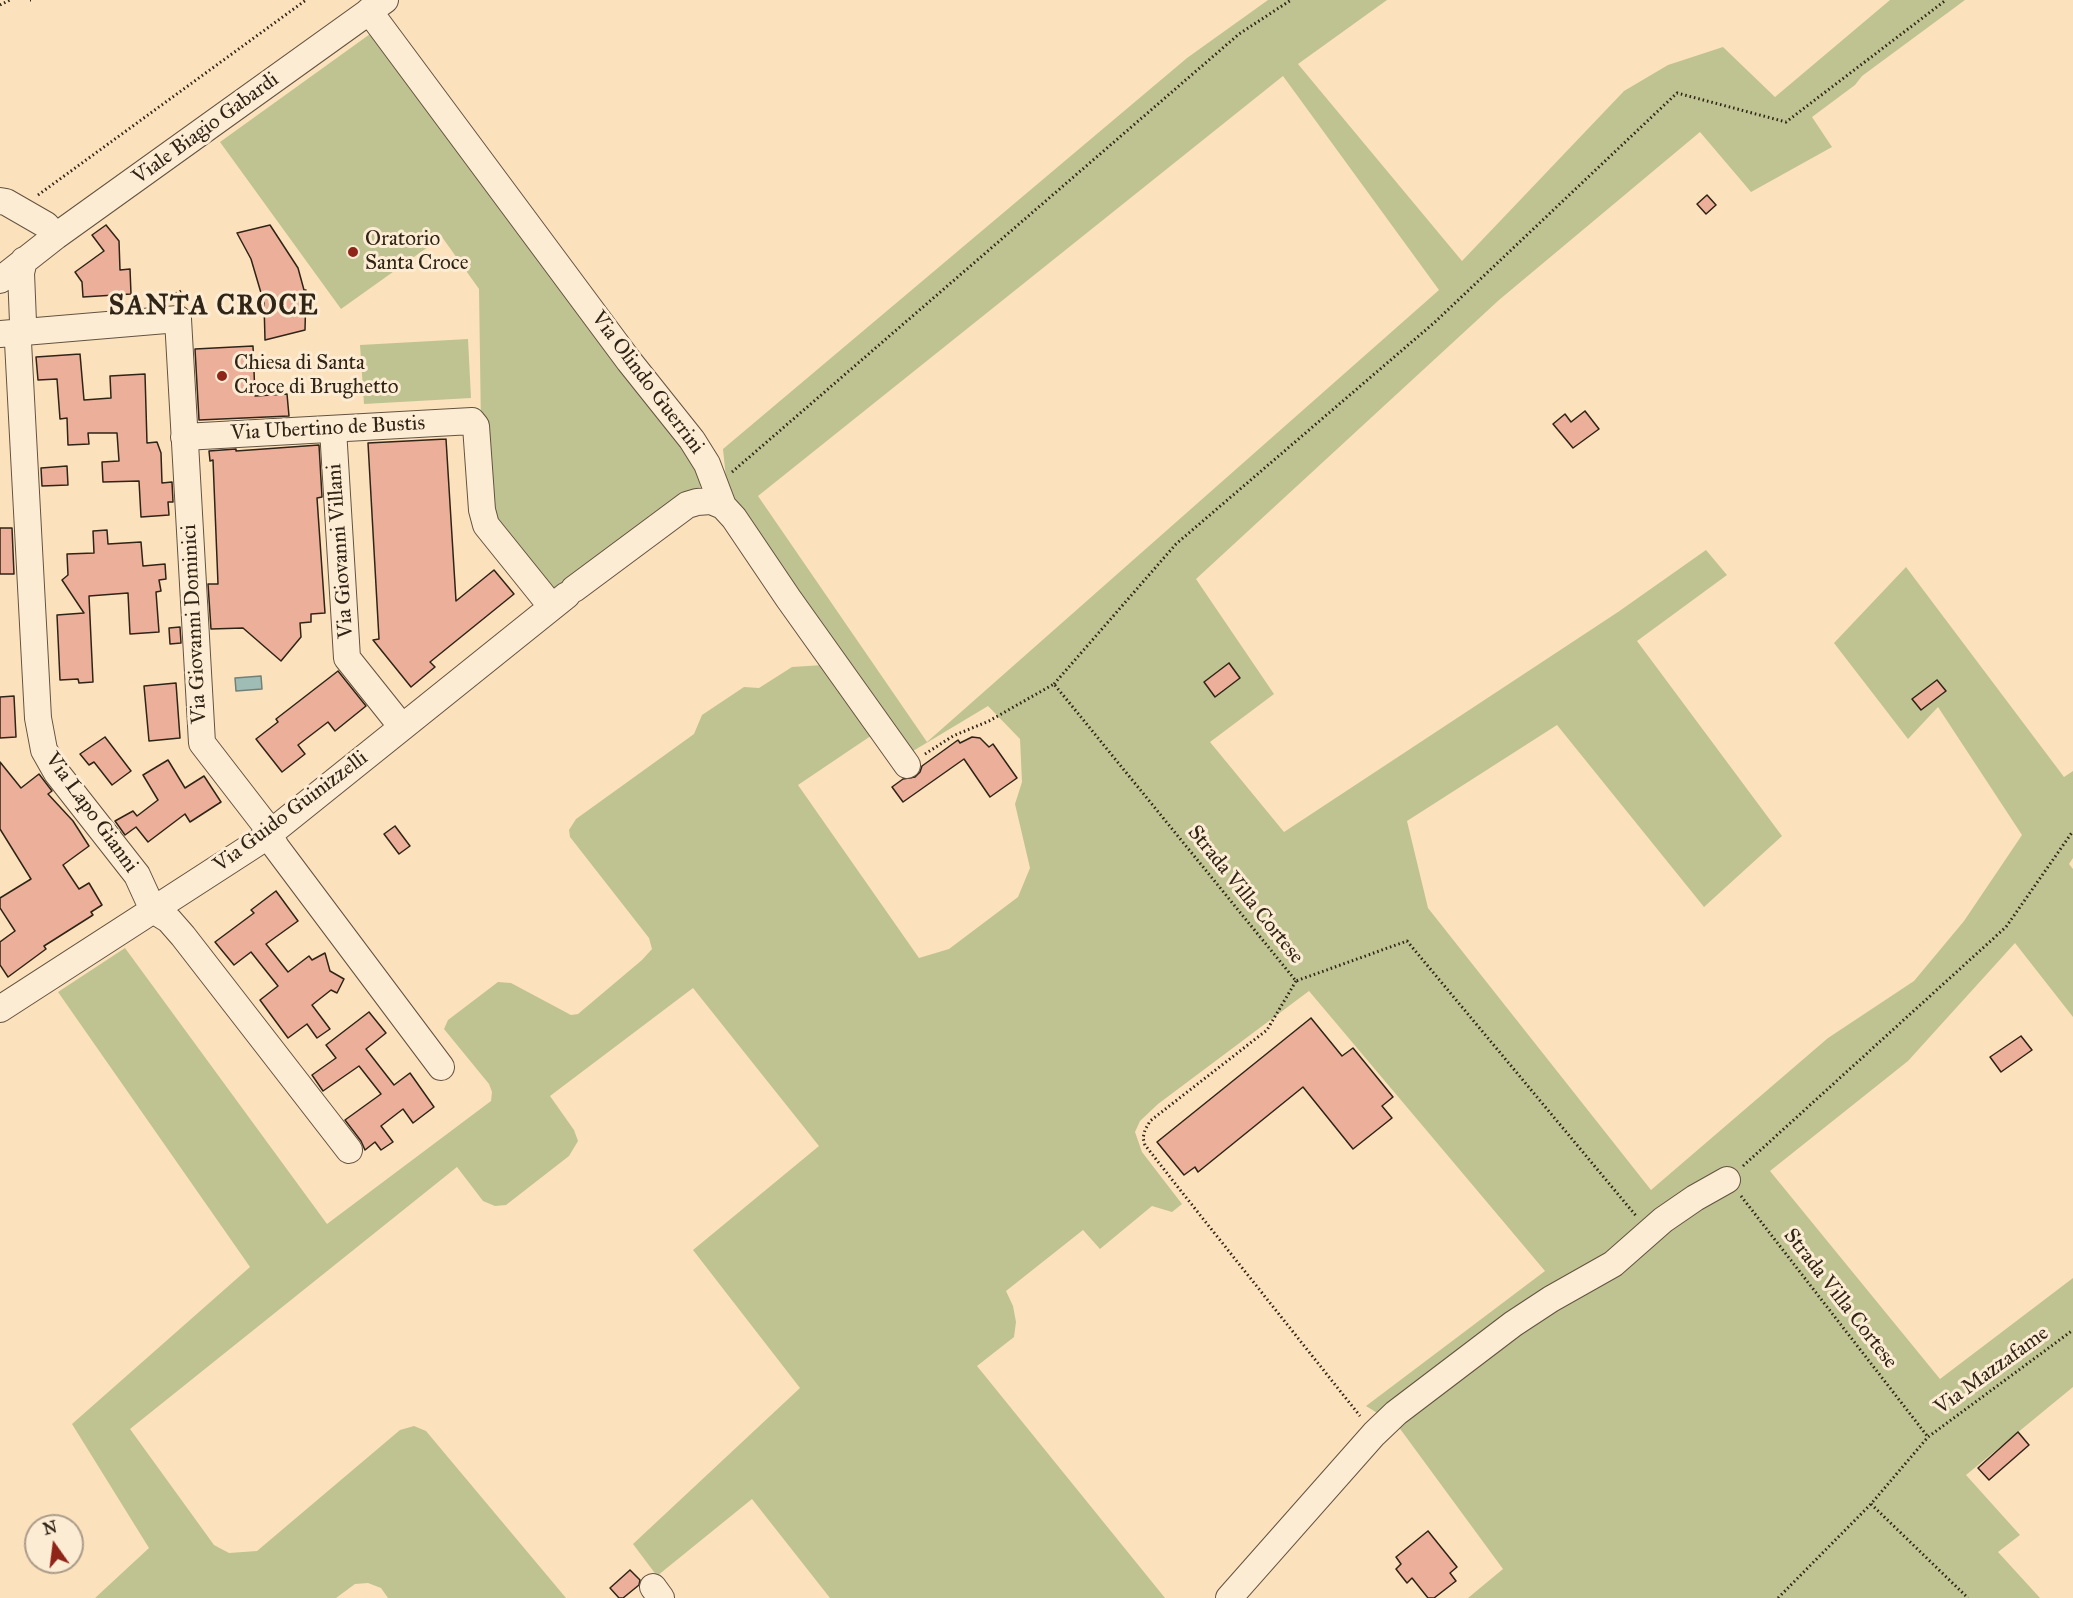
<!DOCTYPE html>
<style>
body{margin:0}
#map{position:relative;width:2073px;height:1598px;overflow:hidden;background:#fce1bd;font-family:"IM FELL Great Primer",serif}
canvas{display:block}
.north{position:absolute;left:24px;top:1514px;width:60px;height:60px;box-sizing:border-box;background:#fdecd4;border:2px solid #ab9c88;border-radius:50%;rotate:346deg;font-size:16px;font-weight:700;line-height:24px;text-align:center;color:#2f2416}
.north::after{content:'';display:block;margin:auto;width:21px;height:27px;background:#8f2418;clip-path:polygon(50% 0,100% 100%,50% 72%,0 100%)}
</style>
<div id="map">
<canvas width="2073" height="1598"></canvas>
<div class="north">N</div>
</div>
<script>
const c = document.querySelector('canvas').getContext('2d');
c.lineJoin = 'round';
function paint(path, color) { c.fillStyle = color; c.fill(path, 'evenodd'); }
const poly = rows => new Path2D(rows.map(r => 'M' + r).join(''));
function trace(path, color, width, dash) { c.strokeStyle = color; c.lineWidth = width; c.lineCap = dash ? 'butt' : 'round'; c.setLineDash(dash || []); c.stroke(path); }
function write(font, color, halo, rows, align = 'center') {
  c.font = font + ' "IM FELL Great Primer",serif'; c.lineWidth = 6; c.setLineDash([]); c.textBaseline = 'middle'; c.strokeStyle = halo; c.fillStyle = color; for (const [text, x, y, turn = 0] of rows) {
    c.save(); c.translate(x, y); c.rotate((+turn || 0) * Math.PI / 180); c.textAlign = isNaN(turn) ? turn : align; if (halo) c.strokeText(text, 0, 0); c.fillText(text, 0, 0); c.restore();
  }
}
const green = poly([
 [1268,0,1387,0,1298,64,1462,261,1624,91,1668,65,1723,47,1775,97,1890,0,1965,0,1862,76,1855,85,1812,117,1832,147,1751,192,1700,132,1499,300,1196,579,1274,694,1210,742,1284,832,1618,612,1706,550,1727,575,1637,641,1782,836,1704,907,1557,725,1407,821,1428,908,1651,1190,1828,1038,1914,981,1964,921,2022,835,1938,707,1908,739,1834,643,1906,567,2064,777,2073,771,2073,858,2069,864,2073,869,2073,1017,2015,943,1908,1061,1770,1171,1940,1379,2073,1278,2073,1387,1966,1475,2020,1535,1998,1552,2040,1598,1468,1598,1503,1569,1398,1426,1366,1406,1545,1271,1309,991,1158,1104,1140,1121,1135,1132,1142,1152,1182,1204,1172,1212,1152,1206,1100,1249,1083,1230,1006,1291,1013,1306,1016,1322,1014,1337,977,1366,1165,1598,830,1598,752,1499,657,1576,633,1544,800,1388,693,1250,819,1146,693,988,550,1096,574,1130,578,1141,569,1156,506,1205,495,1206,483,1201,457,1167,130,1429,214,1545,229,1553,257,1551,400,1430,414,1426,426,1431,566,1598,388,1598,381,1588,368,1583,355,1584,336,1598,95,1598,149,1548,72,1424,250,1267,58,992,125,948,327,1224,491,1101,492,1092,489,1084,444,1029,448,1020,498,982,511,983,571,1015,578,1014,642,960,652,949,649,938,570,837,569,830,576,819,694,734,702,715,744,687,759,688,792,667,839,664,728,498,723,449,1187,58],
 [1283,76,1439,290,927,742,758,496],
 [988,706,1020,739,1022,782,1015,804,1030,868,1018,897,949,949,919,958,798,785,887,725,908,754],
 [377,29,708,481,571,584,553,590,543,588,482,498,479,289,442,237,341,309,220,142],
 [468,339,471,398,364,404,360,345]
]);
const water = poly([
 [261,676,262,689,236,691,235,678,261,676]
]);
const building = poly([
 [1707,195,1716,205,1706,214,1697,204,1707,195],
 [106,225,119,241,120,270,130,269,131,294,83,297,82,282,75,272,104,251,92,235,106,225],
 [270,225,298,268,304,290,306,290,305,330,265,340,264,303,251,259,237,233,270,225],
 [253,346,255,396,287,394,289,416,199,420,195,349,253,346],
 [80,354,84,400,111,398,110,376,145,374,147,443,157,442,161,453,162,483,172,482,173,502,168,502,169,515,141,517,139,481,103,482,102,462,119,461,117,433,88,433,89,444,68,445,67,418,60,419,57,379,38,380,36,357,80,354],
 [1585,411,1599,429,1573,448,1553,424,1565,414,1571,422,1585,411],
 [446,439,456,601,494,570,514,594,430,662,435,667,411,687,373,640,379,639,368,443,446,439],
 [319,445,322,497,317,498,325,613,311,614,311,622,300,623,301,637,281,661,243,628,211,629,208,584,218,584,213,460,210,461,209,451,236,449,236,451,319,445],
 [67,466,68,485,42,486,41,468,67,466],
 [0,528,12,528,14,574,0,574,0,528],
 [107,530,108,544,141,542,143,566,165,564,166,579,159,580,161,591,156,592,159,632,130,634,128,593,89,596,93,682,79,683,78,679,60,680,57,615,84,613,62,580,68,575,67,554,94,553,93,531,107,530],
 [180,627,181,643,170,644,169,628,180,627],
 [1229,663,1240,678,1215,697,1204,682,1229,663],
 [338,671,366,706,335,731,328,722,298,745,305,754,282,772,256,739,278,722,276,719,338,671],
 [1937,680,1946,691,1921,710,1912,699,1937,680],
 [176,683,180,738,149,741,144,686,176,683],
 [14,696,16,737,0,738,0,697,14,696],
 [105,737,131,771,112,785,94,762,89,765,80,754,105,737],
 [972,737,980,738,989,747,993,744,1017,778,990,797,964,759,903,802,892,787,903,779,915,777,920,772,922,766,958,740,960,743,972,737],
 [168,760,185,788,204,776,221,802,190,822,185,814,148,842,136,827,125,835,115,821,133,811,137,816,158,800,143,775,168,760],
 [0,762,21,788,39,774,52,791,48,794,73,821,89,846,63,865,79,889,89,883,102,905,91,912,93,915,44,946,46,949,8,977,0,965,0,942,15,931,0,908,0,898,31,879,0,829,0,762],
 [395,826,410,846,399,854,384,834,395,826],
 [276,891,298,921,266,944,288,972,309,956,312,960,325,953,330,971,344,979,337,993,331,990,312,1005,330,1029,317,1038,307,1024,288,1038,260,1000,278,986,251,952,234,965,215,942,254,913,251,910,276,891],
 [369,1012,386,1033,366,1049,394,1085,410,1073,434,1107,413,1123,403,1109,381,1126,393,1142,381,1150,375,1142,365,1150,361,1141,345,1120,381,1094,359,1066,323,1091,312,1075,336,1058,326,1045,369,1012],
 [1311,1018,1342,1056,1353,1048,1393,1097,1382,1106,1392,1118,1353,1149,1303,1087,1198,1172,1195,1167,1184,1175,1157,1142,1311,1018],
 [2021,1036,2032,1050,2001,1072,1990,1057,2021,1036],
 [2018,1432,2029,1445,1989,1480,1978,1468,2018,1432],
 [1428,1531,1457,1567,1450,1573,1456,1581,1434,1598,1428,1598,1412,1578,1407,1583,1396,1569,1401,1564,1396,1557,1428,1531],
 [630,1570,640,1580,639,1585,623,1598,619,1598,610,1588,630,1570]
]);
const path = poly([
 [30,0,31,0],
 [0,5,10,0],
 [38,195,306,0],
 [168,298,181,291],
 [732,472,1239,34,1291,0],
 [1054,684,1176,544,1435,322,1677,93,1786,122,1946,0],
 [925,754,953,736,989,721,1054,684,1296,981,1407,941,1637,1217],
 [1296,981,1267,1030,1150,1121,1145,1130,1143,1138,1145,1145,1177,1186,1360,1416],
 [1743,1166,2006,927,2073,831],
 [1741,1196,1928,1437],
 [1871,1504,1968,1598],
 [1778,1598,1871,1504,1928,1437,2073,1330]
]);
const minor = poly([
 [369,11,629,361,692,440,707,464,723,506,734,518,788,598,907,765],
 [0,201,6,202,46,225,56,236],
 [24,260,21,273,23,322,18,342,38,718,44,750,57,773,137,875,153,910,169,920,183,936,349,1150],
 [0,280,56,236,385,0],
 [0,334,178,319,202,743,263,822,276,847,441,1067],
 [333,429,347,658,402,727],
 [184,437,472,421,476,426,482,510,486,525,552,607],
 [574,589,687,505,697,502,711,501,723,506],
 [0,1009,263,839,567,595],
 [653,1587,661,1598],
 [1229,1598,1374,1434,1396,1413,1513,1324,1551,1299,1613,1264,1663,1220,1695,1198,1727,1180]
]);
const markers = [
 [353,252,6,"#8f2418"],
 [222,376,6,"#8f2418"]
];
const streetNames = [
 ["Viale Biagio Gabardi",206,129,-36],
 ["Via Olindo Guerrini",647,383,53],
 ["Via Ubertino de Bustis",328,429,-3],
 ["Via Giovanni Villani",341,551,-94],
 ["Via Giovanni Dominici",195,624,-93],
 ["Via Guido Guinizzelli",291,812,-37],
 ["Via Lapo Gianni",91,813,54],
 ["Strada Villa Cortese",1245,895,51],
 ["Strada Villa Cortese",1840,1299,52],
 ["Via Mazzafame",1992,1371,-36]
];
const poiNames = [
 ["Oratorio",365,240],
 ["Santa Croce",365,264],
 ["Chiesa di Santa",234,364],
 ["Croce di Brughetto",234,388]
];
const districtNames = [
 ["SANTA CROCE",214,307]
];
paint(green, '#bfc391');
paint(water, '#a0bdb5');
trace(water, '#738075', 1.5);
paint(building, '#ecaf9a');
trace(building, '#2f2416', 1.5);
trace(minor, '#625340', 28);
trace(path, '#2f2416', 3, [1.5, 3]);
trace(minor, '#fdecd4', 26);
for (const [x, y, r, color] of markers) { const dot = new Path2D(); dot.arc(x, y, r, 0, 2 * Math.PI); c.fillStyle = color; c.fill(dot); trace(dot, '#fdecd4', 2); }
write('21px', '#2f2416', '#fdecd4', streetNames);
write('21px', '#2f2416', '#fdecd4', poiNames, 'left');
c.letterSpacing = '1.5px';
write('bold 27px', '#2f2416', '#fdecd4', districtNames);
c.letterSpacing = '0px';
</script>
